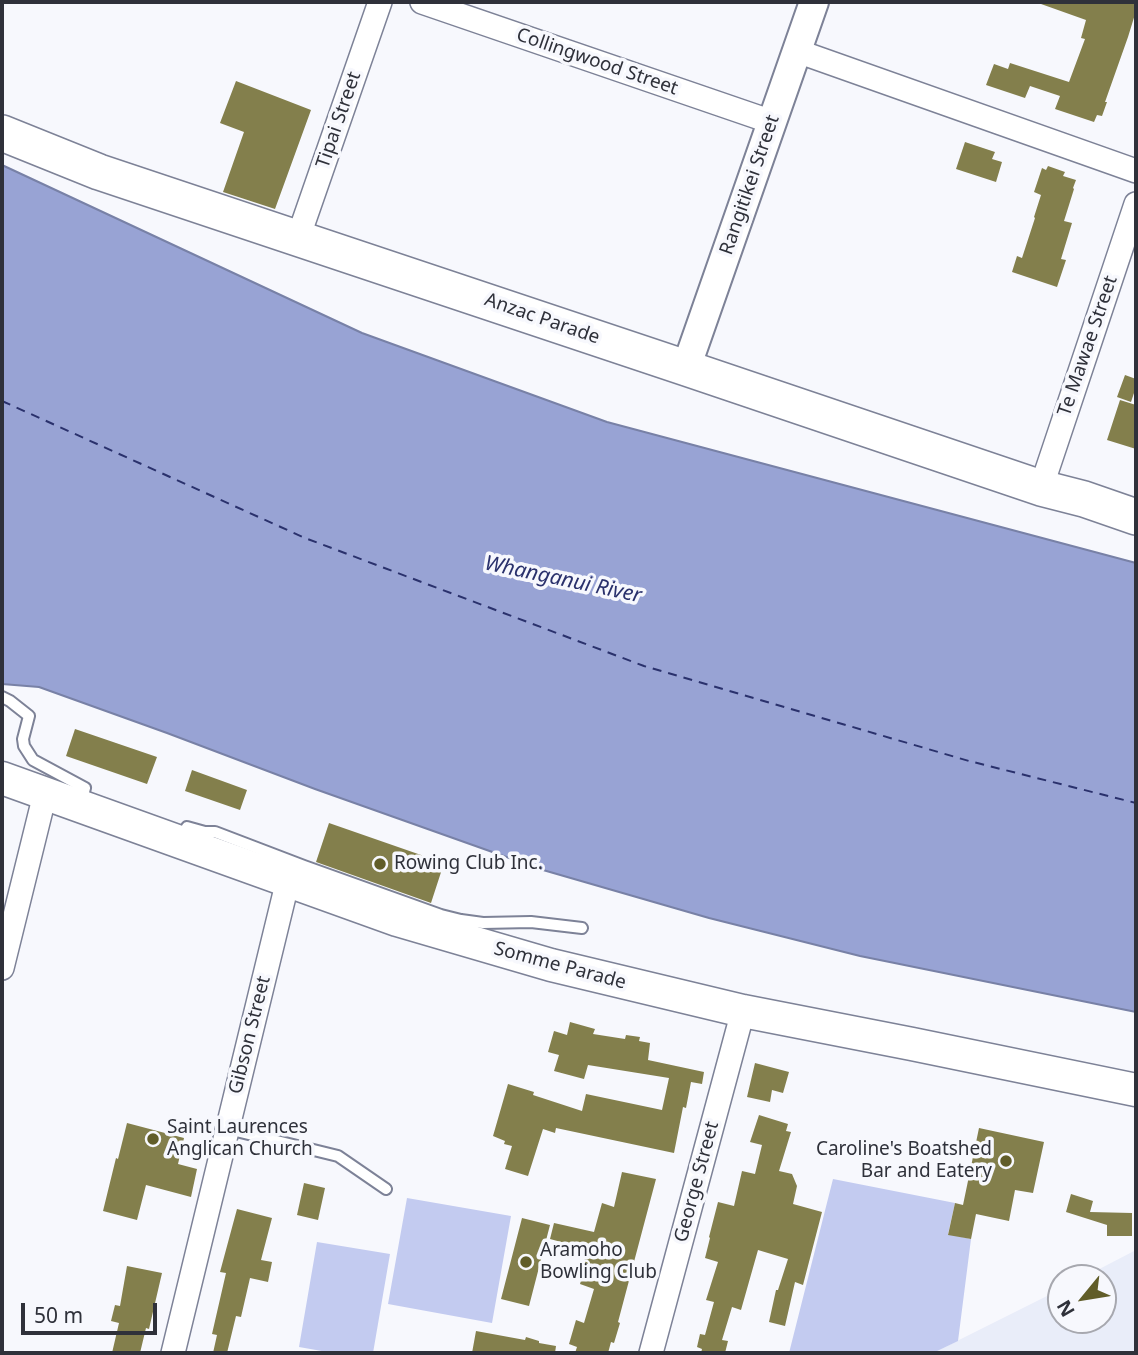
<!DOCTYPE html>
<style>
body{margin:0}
#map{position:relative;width:1138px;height:1355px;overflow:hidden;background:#f7f8fd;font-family:"Noto Sans",sans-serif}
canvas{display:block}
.frame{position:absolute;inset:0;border:4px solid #2f313a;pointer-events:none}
.north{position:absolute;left:1047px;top:1264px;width:70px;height:70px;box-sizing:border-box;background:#f7f8fd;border:2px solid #a7a8af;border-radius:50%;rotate:240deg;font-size:19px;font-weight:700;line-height:28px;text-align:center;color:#2f313a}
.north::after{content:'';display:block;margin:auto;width:24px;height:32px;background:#615d29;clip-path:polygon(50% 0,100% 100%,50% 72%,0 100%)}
.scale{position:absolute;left:21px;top:1303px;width:136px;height:32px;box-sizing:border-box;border:4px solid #2f313a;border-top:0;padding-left:9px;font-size:21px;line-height:24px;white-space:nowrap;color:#2f313a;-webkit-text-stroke:5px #f7f8fd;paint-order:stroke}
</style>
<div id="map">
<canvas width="1138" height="1355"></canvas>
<div class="frame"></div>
<div class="north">N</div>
<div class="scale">50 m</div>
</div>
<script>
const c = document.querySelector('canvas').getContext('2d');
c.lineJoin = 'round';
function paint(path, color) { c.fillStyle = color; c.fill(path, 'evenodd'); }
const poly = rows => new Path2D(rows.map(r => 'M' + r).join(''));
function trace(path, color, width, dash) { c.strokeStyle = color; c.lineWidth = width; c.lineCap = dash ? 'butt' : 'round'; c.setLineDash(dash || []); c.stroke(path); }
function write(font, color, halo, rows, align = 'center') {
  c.font = font + ' "Noto Sans",sans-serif'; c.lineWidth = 7; c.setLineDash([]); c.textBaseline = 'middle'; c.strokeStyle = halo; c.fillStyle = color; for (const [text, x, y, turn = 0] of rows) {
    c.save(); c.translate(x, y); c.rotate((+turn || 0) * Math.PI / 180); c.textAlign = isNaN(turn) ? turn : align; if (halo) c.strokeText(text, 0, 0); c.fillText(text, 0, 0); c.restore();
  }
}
const built = poly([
 [1136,1250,1136,1353,933,1353,1061,1289,1061,1320,1103,1320,1103,1278,1082,1278]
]);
const green = poly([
 [833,1179,955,1203,948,1234,971,1239,958,1341,933,1353,789,1353],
 [407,1198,511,1216,492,1323,388,1304],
 [317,1242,390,1254,373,1353,333,1353,299,1347]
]);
const water = poly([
 [2,165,362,333,607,422,1136,563,1136,1012,860,956,709,918,543,870,315,789,167,733,39,687,2,684,2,165]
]);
const ferry = poly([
 [2,401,305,538,644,666,969,761,1136,803]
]);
const building = poly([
 [1042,2,1136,2,1136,11,1128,37,1105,102,1107,102,1102,116,1097,115,1094,122,1055,109,1060,96,1030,86,1025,98,986,85,994,64,1008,69,1010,63,1069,82,1085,39,1081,38,1086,20,1041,4],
 [236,81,311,110,275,209,223,192,244,132,220,123],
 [965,142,995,152,992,159,1002,162,996,182,956,169],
 [1048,166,1065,172,1063,176,1076,180,1073,188,1074,189,1064,221,1072,223,1061,259,1066,260,1057,287,1012,272,1017,256,1022,258,1035,218,1034,217,1041,195,1034,192,1042,168,1046,170],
 [1125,375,1136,379,1136,387,1131,402,1117,397],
 [1120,400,1136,405,1136,449,1107,440],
 [75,729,157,757,147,784,66,756],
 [192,770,247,790,240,810,185,791],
 [329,823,444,863,431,903,316,862],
 [570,1022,595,1029,593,1034,625,1039,626,1035,640,1037,639,1041,650,1043,648,1060,704,1072,702,1084,691,1082,686,1108,683,1107,674,1153,556,1128,555,1133,543,1129,528,1176,505,1169,512,1146,504,1144,505,1141,493,1136,508,1084,534,1092,533,1095,582,1111,586,1094,662,1110,669,1078,588,1065,584,1079,554,1071,559,1055,548,1052,554,1031,567,1035],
 [755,1063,789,1072,783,1093,772,1090,770,1102,747,1097],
 [759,1115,788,1124,786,1131,791,1132,779,1171,792,1174,797,1186,793,1204,822,1212,803,1285,795,1282,785,1326,769,1322,776,1290,778,1290,788,1259,758,1250,741,1310,732,1307,722,1340,728,1341,725,1353,701,1353,702,1349,697,1347,700,1334,705,1335,714,1302,706,1300,718,1262,705,1258,710,1238,709,1237,718,1202,734,1206,742,1171,755,1174,762,1145,750,1142],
 [127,1123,184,1138,178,1164,197,1169,191,1197,146,1185,137,1220,103,1211,116,1158,118,1159],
 [979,1128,1044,1142,1033,1193,1015,1190,1009,1221,976,1214,971,1239,948,1235,955,1203,963,1205],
 [622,1172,656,1179,618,1322,620,1323,614,1343,611,1342,608,1353,575,1353,577,1347,569,1344,576,1320,584,1323,594,1289,580,1284,586,1264,584,1263,587,1249,550,1239,554,1223,594,1232,602,1203,614,1207],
 [304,1183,325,1188,318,1220,297,1215],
 [1071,1194,1093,1201,1090,1212,1132,1213,1132,1236,1107,1236,1107,1225,1066,1212],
 [237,1209,272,1218,261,1260,272,1262,268,1282,250,1278,241,1317,236,1316,227,1353,213,1353,217,1335,212,1334,226,1273,220,1272],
 [522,1218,550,1225,529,1306,501,1299],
 [127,1266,162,1273,149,1329,146,1328,140,1353,112,1353,119,1323,111,1321,115,1305,120,1306],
 [476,1331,525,1340,526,1337,539,1341,539,1343,556,1346,555,1353,472,1353]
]);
const service = poly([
 [2,697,10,701,29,716,23,739,24,746,33,760,85,788,81,803],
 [181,839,187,827,205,832,215,832,304,866,441,915,461,920,483,923,531,922,582,928],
 [228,1129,338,1156,386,1189]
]);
const minor = poly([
 [422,2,772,122],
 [797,51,1136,171],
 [298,238,380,2],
 [1041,488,1136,204],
 [2,968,45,794],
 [173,1353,288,880],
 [651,1353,743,1011]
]);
const tertiary = poly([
 [686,368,814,2]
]);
const secondary = poly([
 [2,778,397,920,551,965,743,1011,912,1044,1136,1090]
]);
const primary = poly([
 [2,133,99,172,686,368,1041,488,1084,499,1136,517]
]);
const markers = [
 [380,864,7,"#615d29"],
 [153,1139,7,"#615d29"],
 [1006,1161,7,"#615d29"],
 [526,1262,7,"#615d29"]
];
const streetNames = [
 ["Collingwood Street",597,62,19],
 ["Tipai Street",339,120,-71],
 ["Rangitikei Street",750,185,-71],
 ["Anzac Parade",542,319,19],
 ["Te Mawae Street",1088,346,-71],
 ["Somme Parade",560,966,15],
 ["Gibson Street",250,1035,-76],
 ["George Street",697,1182,-75]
];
const poiNames = [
 ["Rowing Club Inc.",394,864],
 ["Saint Laurences",167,1128],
 ["Anglican Church",167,1150],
 ["Caroline's Boatshed",992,1150,"right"],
 ["Bar and Eatery",992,1172,"right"],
 ["Aramoho",540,1251],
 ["Bowling Club",540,1273]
];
const waterNames = [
 ["Whanganui River",563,580,12]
];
paint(built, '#e9edf9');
paint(green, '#c3cbf0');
paint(water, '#98a3d4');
trace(water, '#7881a6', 2);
trace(ferry, '#2a316c', 2, [9, 7]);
paint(building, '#837f4c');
trace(service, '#7d8297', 14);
trace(minor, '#7d8297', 26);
trace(tertiary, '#7d8297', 32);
trace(secondary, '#7d8297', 35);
trace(primary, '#7d8297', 38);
trace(service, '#fff', 10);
trace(minor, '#fff', 23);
trace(tertiary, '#fff', 28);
trace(secondary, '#fff', 32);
trace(primary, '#fff', 35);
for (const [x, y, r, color] of markers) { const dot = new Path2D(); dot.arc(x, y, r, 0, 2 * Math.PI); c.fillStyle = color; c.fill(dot); trace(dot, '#f7f8fd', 2.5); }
write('19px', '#2f313a', '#f7f8fd', streetNames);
write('19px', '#2f313a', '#f7f8fd', poiNames, 'left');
write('italic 21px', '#2a316c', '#f7f8fd', waterNames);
</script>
